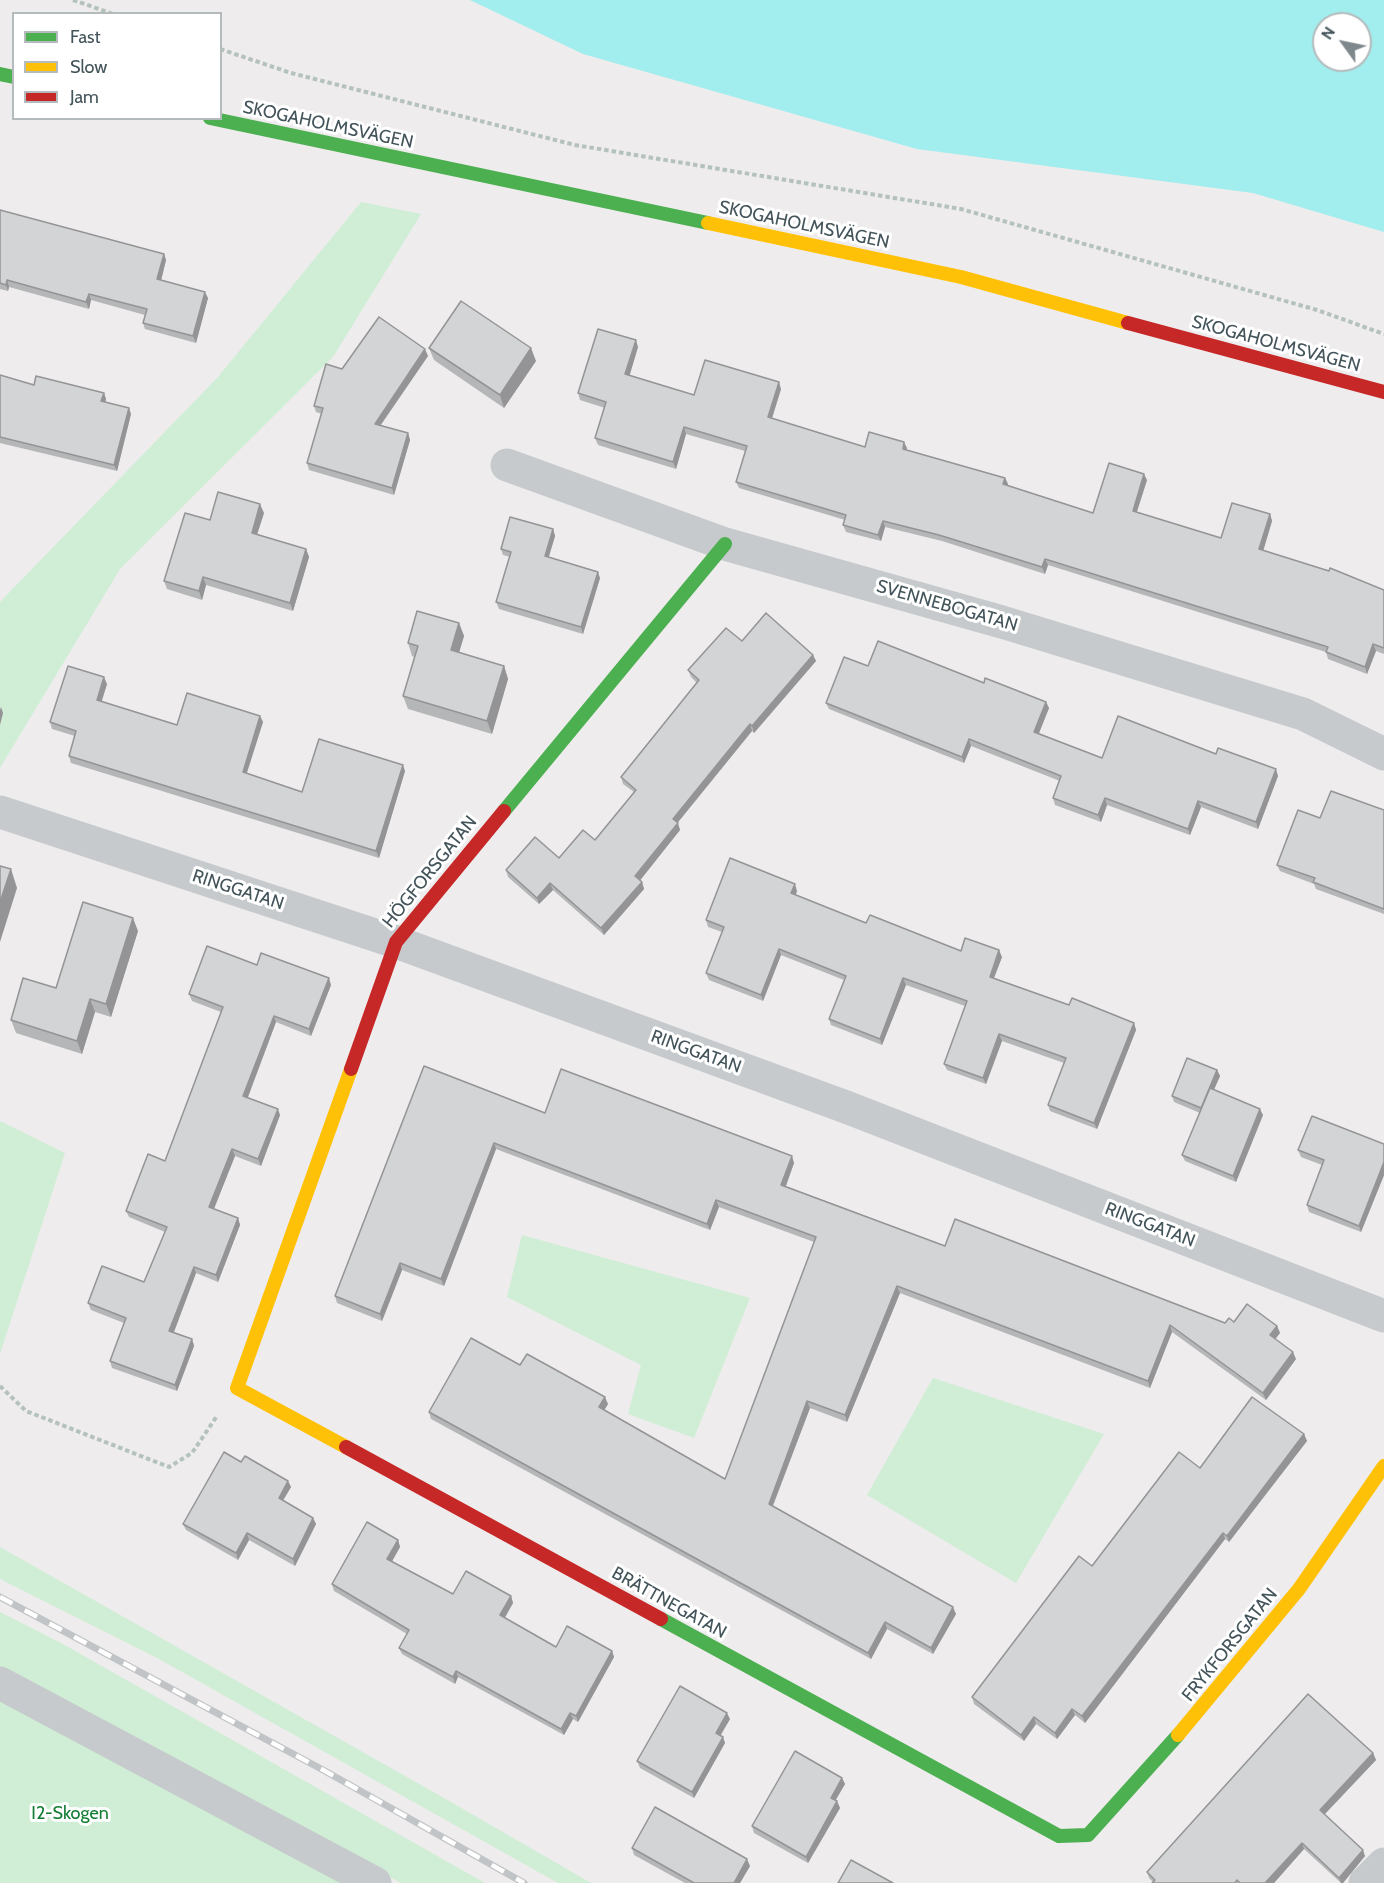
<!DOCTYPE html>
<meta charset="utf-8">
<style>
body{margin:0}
#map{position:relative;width:1384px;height:1883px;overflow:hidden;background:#eeeced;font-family:Cabin,sans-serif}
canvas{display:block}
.legend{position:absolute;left:12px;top:12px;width:210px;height:108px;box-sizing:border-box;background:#fff;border:2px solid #b4bbbd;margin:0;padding:8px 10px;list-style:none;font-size:18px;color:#43545a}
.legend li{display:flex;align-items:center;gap:12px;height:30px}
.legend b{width:30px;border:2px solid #b4bbbd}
.north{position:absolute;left:1312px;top:12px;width:60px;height:60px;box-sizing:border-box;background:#fff;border:2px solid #b4bbbd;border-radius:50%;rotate:303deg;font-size:16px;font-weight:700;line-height:24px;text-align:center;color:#43545a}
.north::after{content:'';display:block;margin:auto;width:21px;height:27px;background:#7f898d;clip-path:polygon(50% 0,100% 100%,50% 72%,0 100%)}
</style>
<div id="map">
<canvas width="1384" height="1883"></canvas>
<ul class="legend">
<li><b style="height:8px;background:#4caf50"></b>Fast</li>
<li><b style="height:8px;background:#ffc107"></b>Slow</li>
<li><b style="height:8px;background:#c62828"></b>Jam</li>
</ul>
<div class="north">N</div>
</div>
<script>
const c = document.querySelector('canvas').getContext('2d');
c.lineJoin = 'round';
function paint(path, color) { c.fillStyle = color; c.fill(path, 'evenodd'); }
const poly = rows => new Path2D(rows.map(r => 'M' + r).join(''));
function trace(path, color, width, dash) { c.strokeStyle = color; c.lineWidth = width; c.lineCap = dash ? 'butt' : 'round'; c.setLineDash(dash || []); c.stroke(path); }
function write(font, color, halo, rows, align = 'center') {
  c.font = font + ' Cabin,sans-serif'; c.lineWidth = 6; c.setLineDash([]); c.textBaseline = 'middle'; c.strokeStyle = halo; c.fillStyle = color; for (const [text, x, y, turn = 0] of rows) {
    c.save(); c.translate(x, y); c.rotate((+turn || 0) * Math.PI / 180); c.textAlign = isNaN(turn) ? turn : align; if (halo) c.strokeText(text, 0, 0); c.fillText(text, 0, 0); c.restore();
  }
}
const green = poly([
 [361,202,421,214,333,357,120,569,0,768,0,602,218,377],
 [0,1121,65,1153,0,1354],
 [522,1235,750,1298,694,1438,628,1414,641,1365,507,1297],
 [933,1378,1104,1434,1016,1583,867,1495],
 [0,1547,451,1802,591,1883,558,1883,159,1659,0,1579],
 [0,1612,61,1643,485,1883,401,1883,0,1667],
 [0,1699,356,1883,0,1883]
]);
const water = poly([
 [470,0,1384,0,1384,232,1253,193,917,149,583,54],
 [1324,24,1360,24,1360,60,1324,60]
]);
const path = poly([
 [73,0,113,14],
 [220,49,291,73,575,145,961,209,1317,310,1384,334],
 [0,1386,26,1411,169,1467,192,1453,217,1416]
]);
const street = poly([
 [507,465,725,544,1002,622,1303,714,1384,754],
 [0,812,396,942,846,1107,1384,1316],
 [0,1683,375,1883],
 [1365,1883,1384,1864]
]);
const fast = poly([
 [0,74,14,77],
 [210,118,708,223],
 [504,811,725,544],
 [661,1619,1059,1836,1088,1835,1178,1735]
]);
const slow = poly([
 [708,223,961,277,1128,323],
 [346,1447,237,1388,351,1069],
 [1178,1735,1299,1589,1384,1466]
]);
const jam = poly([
 [1128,323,1384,392],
 [351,1069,396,942,504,811],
 [346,1447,661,1619]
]);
const rail = poly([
 [0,1597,325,1771,524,1883]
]);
const wall = poly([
 [0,210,164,254,166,260,161,280,208,298,196,343,145,329,143,323,145,315,91,300,89,309,9,287,8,291,0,289],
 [638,347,629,375,694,395,781,389,772,419,865,447,907,448,906,451,1005,478,1008,484,1007,486,1093,513,1147,480,1137,512,1221,538,1270,514,1272,521,1263,550,1384,590,1384,654,1376,651,1367,674,1328,659,1326,652,1048,565,1045,574,942,541,885,527,881,541,846,532,843,525,845,520,739,488,736,482,745,451,686,434,676,469,598,445,595,438,605,408,580,400,578,393],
 [429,348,536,361,504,408,434,360],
 [428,356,381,425,408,433,410,440,394,495,309,470,307,463,322,414,316,412,314,406,342,369],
 [0,375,34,385,104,393,106,399,105,402,131,414,117,471,0,443],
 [264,513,257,534,306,549,309,557,293,611,206,585,202,600,167,589,164,581,210,520],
 [553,529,555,536,549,557,600,578,583,634,499,609,496,602,510,557,503,555,501,549],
 [459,623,464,636,459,652,504,666,508,679,492,734,408,709,403,696,414,657,412,656,408,643],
 [742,641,813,655,816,661,754,733,752,731,677,823,680,830,640,880,642,882,644,889,604,935,553,890,539,904,508,877,506,870,559,858,595,840,634,792,623,784,621,777,697,683,691,677,688,670],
 [868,666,984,683,1046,702,1049,708,1039,733,1102,758,1216,754,1278,776,1258,829,1201,807,1190,835,1107,805,1101,822,1055,805,1053,798,1060,781,971,746,964,763,829,709,826,703],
 [107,684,101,701,177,725,260,716,263,722,247,773,302,792,405,771,379,858,71,763,69,756,75,736,52,729,50,722],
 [1384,810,1384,914,1316,889,1314,884,1280,871,1277,865,1320,818],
 [797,891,795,895,866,923,961,951,1002,957,994,978,1069,1005,1134,1023,1136,1030,1097,1129,1050,1111,1048,1105,1064,1063,1002,1041,986,1084,947,1070,944,1064,965,1006,906,985,882,1045,831,1025,829,1019,844,980,781,955,763,1001,709,980,706,973,722,932,708,927,706,920],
 [138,931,111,1017,95,1012,82,1054,16,1033,11,1020],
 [257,965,331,985,311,1036,276,1022,248,1097,280,1115,261,1166,235,1156,213,1209,238,1218,240,1225,218,1282,196,1273,174,1332,192,1339,194,1346,177,1391,112,1368,110,1361,124,1323,91,1310,88,1303,144,1282,165,1232,129,1217,126,1211,165,1161,221,1012,192,1001,189,994],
 [424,1066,545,1113,794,1163,786,1186,945,1246,1225,1323,1234,1322,1277,1326,1280,1333,1275,1339,1296,1359,1266,1400,1172,1332,1150,1388,900,1293,847,1422,810,1408,773,1506,956,1614,933,1654,887,1629,871,1659,431,1419,429,1412,520,1365,608,1404,604,1410,725,1479,814,1242,719,1207,710,1230,496,1149,444,1286,402,1270,382,1321,337,1303,335,1296],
 [1217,1070,1220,1076,1214,1090,1263,1115,1236,1182,1185,1161,1182,1155,1200,1113,1174,1102,1172,1096],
 [1384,1144,1384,1175,1361,1232,1309,1212,1307,1205,1322,1165,1301,1157,1298,1150],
 [1304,1434,1307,1441,1229,1542,1225,1539,1085,1723,1075,1715,1057,1739,1036,1724,1024,1741,974,1704,972,1697,1092,1566,1200,1468],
 [241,1462,288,1481,291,1487,283,1500,313,1518,316,1524,295,1566,249,1540,238,1560,186,1530,183,1524],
 [398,1540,400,1547,392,1561,453,1594,511,1596,513,1603,505,1618,556,1647,612,1651,614,1657,578,1722,573,1719,564,1735,458,1677,455,1684,402,1654,399,1648,407,1634,334,1591,332,1584],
 [730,1719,721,1735,723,1737,725,1743,694,1798,640,1768,637,1761],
 [1373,1753,1376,1760,1324,1815,1365,1856,1343,1883,1341,1883,1304,1849,1274,1883,1152,1883,1153,1882,1149,1878,1147,1872],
 [842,1778,845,1784,836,1800,837,1801,840,1808,808,1863,754,1833,752,1826],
 [632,1848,750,1866,740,1883,685,1883,634,1855]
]);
const shadedWall = poly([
 [164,254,166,260,160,285,157,279],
 [7,280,9,287,8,291,6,285],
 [205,292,208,298,196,343,193,336],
 [89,294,91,300,89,309,86,302],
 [636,340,638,347,628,381,625,374],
 [531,348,536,361,504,408,500,395],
 [425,349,428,356,377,430,375,424],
 [779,382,781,389,770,424,768,417],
 [104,393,106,399,104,407,101,401],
 [129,408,131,414,117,471,114,465],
 [684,427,686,434,676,469,673,462],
 [408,433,410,440,394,495,392,488],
 [904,442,907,448,905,456,903,449],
 [1144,474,1147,480,1135,517,1133,511],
 [1005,478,1008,484,1005,491,1003,484],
 [260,504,264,513,255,541,252,533],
 [1270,514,1272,521,1262,555,1259,549],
 [883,521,885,527,881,541,878,535],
 [553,529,555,536,547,562,545,556],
 [306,549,309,557,293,611,290,603],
 [1045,559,1048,565,1045,574,1042,567],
 [598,572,600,578,583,634,581,627],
 [203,577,206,585,202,600,199,591],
 [459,623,464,636,456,663,451,650],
 [1373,644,1376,651,1367,674,1365,667],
 [813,655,816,661,754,733,752,726],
 [504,666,508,679,492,734,487,721],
 [104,677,107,684,100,707,97,700],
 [1046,702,1049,708,1037,738,1034,732],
 [1,707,3,713,0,725,0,710],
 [260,716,263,722,245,778,243,772],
 [750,724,752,731,675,826,673,819],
 [969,739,971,746,964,763,962,757],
 [403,765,405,771,379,858,376,851],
 [1276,769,1278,776,1258,829,1256,822],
 [1105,798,1107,805,1101,822,1098,815],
 [1198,801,1201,807,1190,835,1188,829],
 [678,823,680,830,638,883,635,876],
 [11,869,17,888,0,942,0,902],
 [642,882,644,889,604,935,601,928],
 [550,883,553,890,539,904,537,898],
 [795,884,797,891,794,900,791,893],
 [133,918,138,931,111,1017,106,1004],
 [779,949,781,955,763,1001,761,995],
 [999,950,1002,957,992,983,990,977],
 [329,978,331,985,311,1036,309,1029],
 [903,978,906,985,882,1045,880,1039],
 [90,999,95,1012,82,1054,77,1041],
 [274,1016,276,1022,246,1102,243,1096],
 [1134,1023,1136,1030,1097,1129,1094,1123],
 [999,1034,1002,1041,986,1084,983,1078],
 [1217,1070,1220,1076,1203,1114,1201,1108],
 [278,1109,280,1115,261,1166,258,1159],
 [1260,1109,1263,1115,1236,1182,1233,1176],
 [494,1143,496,1149,444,1286,441,1279],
 [232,1149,235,1156,212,1214,209,1207],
 [792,1156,794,1163,784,1191,781,1185],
 [1384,1162,1384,1175,1361,1232,1359,1226],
 [716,1200,719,1207,710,1230,707,1224],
 [238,1218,240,1225,218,1282,216,1275],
 [400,1263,402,1270,382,1321,380,1314],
 [194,1267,196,1273,172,1337,169,1331],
 [897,1286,900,1293,847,1422,845,1415],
 [1170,1325,1172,1332,1150,1388,1148,1381],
 [1277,1326,1280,1333,1273,1342,1270,1335],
 [192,1339,194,1346,177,1391,175,1385],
 [1293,1352,1296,1359,1266,1400,1263,1393],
 [605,1397,608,1404,602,1414,599,1407],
 [807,1401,810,1408,771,1510,769,1504],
 [1304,1434,1307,1441,1229,1542,1227,1536],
 [288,1481,291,1487,281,1504,279,1498],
 [313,1518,316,1524,295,1566,293,1559],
 [247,1533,249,1540,238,1560,236,1553],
 [1223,1533,1225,1539,1085,1723,1082,1716],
 [398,1540,400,1547,390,1565,387,1559],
 [511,1596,513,1603,502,1622,500,1615],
 [953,1607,956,1614,933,1654,931,1648],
 [885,1622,887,1629,871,1659,868,1653],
 [612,1651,614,1657,578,1722,576,1716],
 [456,1671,458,1677,455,1684,453,1677],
 [1072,1709,1075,1715,1057,1739,1055,1733],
 [570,1713,573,1719,564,1735,561,1729],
 [727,1713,730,1719,718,1739,716,1733],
 [1034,1717,1036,1724,1024,1741,1021,1735],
 [723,1737,725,1743,694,1798,692,1792],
 [1373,1753,1376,1760,1322,1817,1320,1810],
 [842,1778,845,1784,833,1804,831,1798],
 [837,1801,840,1808,808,1863,806,1857],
 [1302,1843,1304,1849,1274,1883,1265,1883],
 [1363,1850,1365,1856,1343,1883,1341,1883,1339,1878],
 [747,1859,750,1866,740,1883,734,1883]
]);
const building = poly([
 [0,210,164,254,157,279,205,292,193,336,143,323,147,309,89,294,86,302,7,280,6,285,0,283,0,210],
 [461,301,531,348,500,395,429,348,461,301],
 [379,317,425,349,375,424,408,433,392,488,307,463,323,408,314,406,326,364,342,369,379,317],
 [598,329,636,340,625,374,694,395,705,360,779,382,768,417,865,447,869,432,904,442,903,449,1005,478,1003,484,1093,513,1109,463,1144,474,1133,511,1221,538,1232,503,1270,514,1259,549,1329,571,1330,568,1384,590,1384,648,1373,644,1365,667,1326,652,1328,647,1045,559,1042,567,939,535,883,521,878,535,843,525,846,515,736,482,747,446,684,427,673,462,595,438,606,402,578,393,598,329],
 [0,375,34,385,36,376,104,393,101,401,129,408,114,465,0,437,0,375],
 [218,492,260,504,252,533,306,549,290,603,203,577,199,591,164,581,185,513,210,520,218,492],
 [510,517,553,529,545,556,598,572,581,627,496,602,511,552,501,549,510,517],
 [417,611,459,623,451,650,504,666,487,721,403,696,418,646,408,643,417,611],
 [766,613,813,655,752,726,750,724,673,819,678,823,635,876,642,882,601,928,550,883,537,898,506,870,535,837,559,858,583,830,595,840,636,790,621,777,699,680,688,670,726,628,742,641,766,613],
 [878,641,984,683,985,678,1046,702,1034,732,1102,758,1118,716,1216,754,1218,748,1276,769,1256,822,1198,801,1188,829,1105,798,1098,815,1053,798,1061,776,969,739,962,757,826,703,844,657,868,666,878,641],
 [68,666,104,677,97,700,177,725,187,693,260,716,243,772,302,792,319,739,403,765,376,851,69,756,76,731,50,722,68,666],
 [1331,791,1384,810,1384,909,1313,882,1315,878,1277,865,1298,810,1320,818,1331,791],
 [730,858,795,884,791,893,866,923,870,915,961,951,965,938,999,950,990,977,1069,1005,1072,998,1134,1023,1094,1123,1048,1105,1066,1058,999,1034,983,1078,944,1064,967,1001,903,978,880,1039,829,1019,846,976,779,949,761,995,706,973,724,927,706,920,730,858],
 [0,866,11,869,0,902,0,866],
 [83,902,133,918,106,1004,90,999,77,1041,11,1020,23,978,56,988,83,902],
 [207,946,257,965,261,953,329,978,309,1029,274,1016,243,1096,278,1109,258,1159,232,1149,209,1207,238,1218,216,1275,194,1267,169,1331,192,1339,175,1385,110,1361,126,1318,88,1303,102,1266,144,1282,167,1227,126,1211,148,1154,165,1161,223,1007,189,994,207,946],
 [1187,1058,1217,1070,1201,1108,1172,1096,1187,1058],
 [424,1066,545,1113,561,1069,792,1156,781,1185,945,1246,955,1219,1225,1323,1229,1318,1234,1322,1247,1304,1277,1326,1270,1335,1293,1352,1263,1393,1170,1325,1148,1381,897,1286,845,1415,807,1401,769,1504,953,1607,931,1648,885,1622,868,1653,429,1412,471,1338,520,1365,527,1354,605,1397,599,1407,725,1479,816,1237,716,1200,707,1224,494,1143,441,1279,400,1263,380,1314,335,1296,424,1066],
 [1210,1088,1260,1109,1233,1176,1182,1155,1210,1088],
 [1312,1116,1384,1144,1384,1162,1359,1226,1307,1205,1324,1160,1298,1150,1312,1116],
 [1252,1397,1304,1434,1227,1536,1223,1533,1082,1716,1072,1709,1055,1733,1034,1717,1021,1735,972,1697,1079,1556,1092,1566,1179,1452,1200,1468,1252,1397],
 [224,1452,241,1462,245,1456,288,1481,279,1498,313,1518,293,1559,247,1533,236,1553,183,1524,224,1452],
 [367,1522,398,1540,387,1559,453,1594,466,1571,511,1596,500,1615,556,1647,567,1626,612,1651,576,1716,570,1713,561,1729,456,1671,453,1677,399,1648,409,1630,332,1584,367,1522],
 [680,1686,727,1713,716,1733,723,1737,692,1792,637,1761,680,1686],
 [1308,1694,1373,1753,1320,1810,1363,1850,1339,1878,1302,1843,1265,1883,1240,1883,1237,1880,1235,1883,1152,1883,1155,1880,1147,1872,1308,1694],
 [795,1751,842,1778,831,1798,837,1801,806,1857,752,1826,795,1751],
 [655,1807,747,1859,734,1883,694,1883,632,1848,655,1807],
 [851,1860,893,1883,838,1883,851,1860]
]);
const streetNames = [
 ["SKOGAHOLMSVÄGEN",328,125,12],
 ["SKOGAHOLMSVÄGEN",804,225,12],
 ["SKOGAHOLMSVÄGEN",1276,344,15],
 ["SVENNEBOGATAN",947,606,16],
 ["HÖGFORSGATAN",430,872,-51],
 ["RINGGATAN",238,890,18],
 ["RINGGATAN",696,1052,20],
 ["RINGGATAN",1150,1225,21],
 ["BRÄTTNEGATAN",669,1603,29],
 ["FRYKFORSGATAN",1230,1645,-51]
];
const parkNames = [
 ["I2-Skogen",70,1814]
];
paint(green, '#cfeed5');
paint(water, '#a2edee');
trace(path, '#b4c2bb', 4, [4.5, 3]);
trace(street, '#c6cacc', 33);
trace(fast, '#4caf50', 14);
trace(slow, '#ffc107', 14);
trace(jam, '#c62828', 14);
trace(rail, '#c1c4c6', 7);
trace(rail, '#fff', 4.5, [14]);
paint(wall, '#b5b6b8');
paint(shadedWall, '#949496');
paint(building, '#d3d4d6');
trace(building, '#949496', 1.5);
write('18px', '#43545a', '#fff', streetNames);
write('18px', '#127d32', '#fff', parkNames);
</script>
